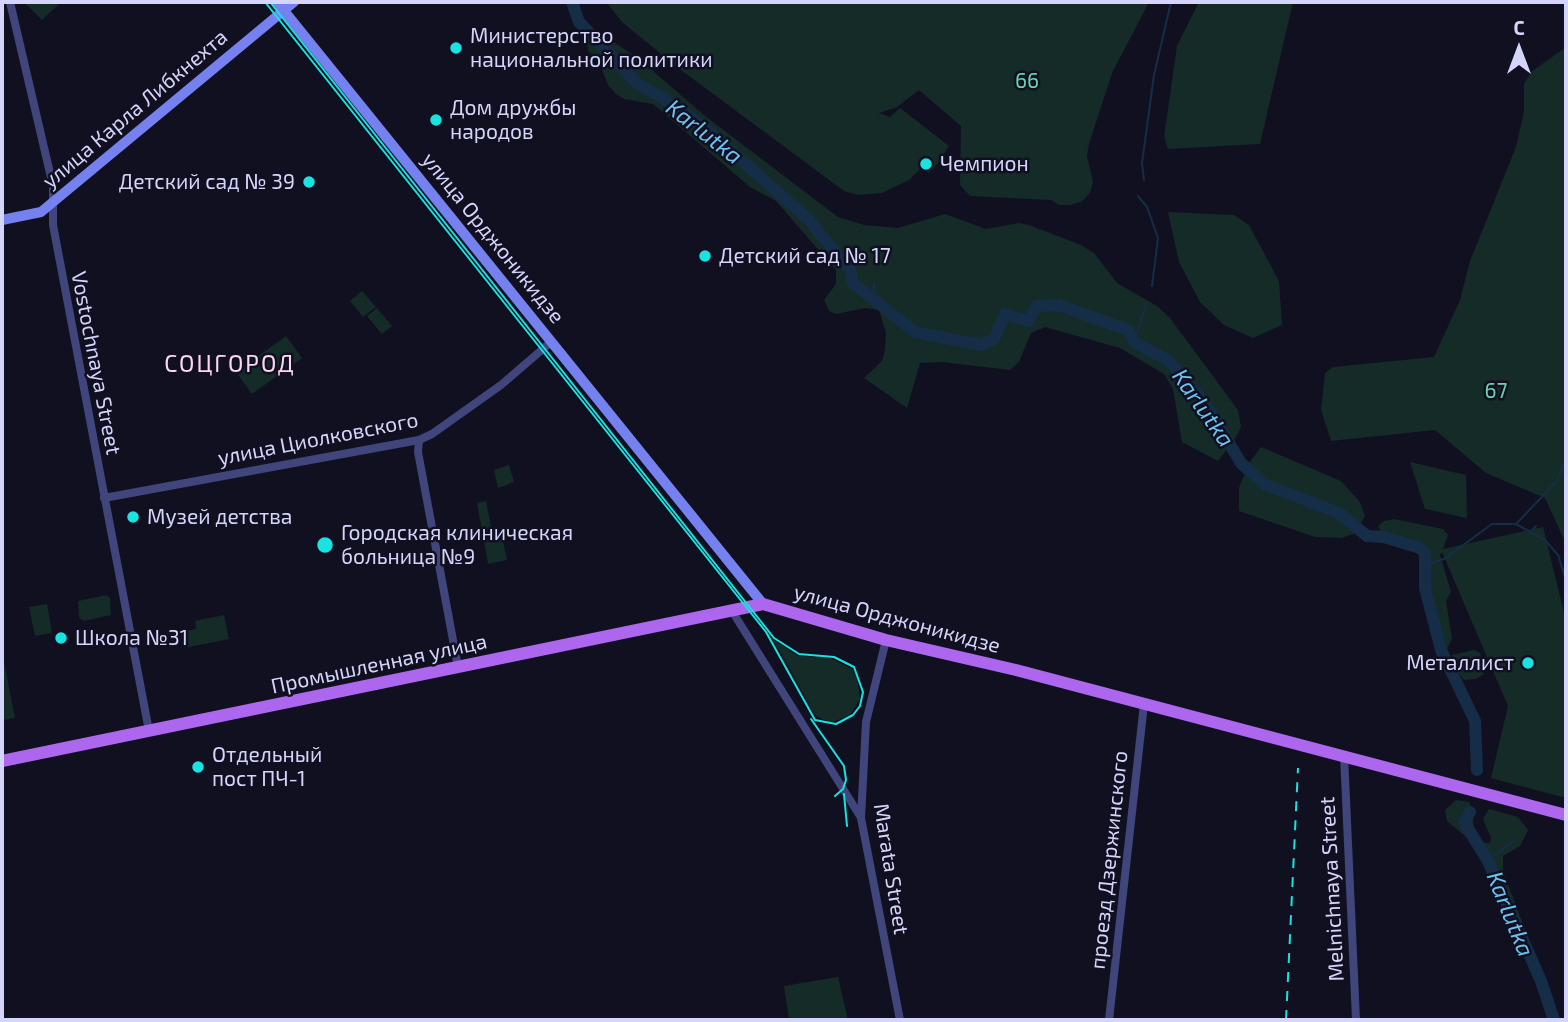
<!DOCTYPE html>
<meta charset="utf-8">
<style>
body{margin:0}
#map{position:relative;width:1568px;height:1022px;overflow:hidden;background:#111021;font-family:"Exo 2",sans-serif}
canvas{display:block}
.frame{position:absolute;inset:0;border:4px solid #d5d5fb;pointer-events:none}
.north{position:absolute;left:1484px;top:14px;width:70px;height:70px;-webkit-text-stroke:5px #111021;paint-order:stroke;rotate:0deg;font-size:19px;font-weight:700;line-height:28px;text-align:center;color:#d5d5fb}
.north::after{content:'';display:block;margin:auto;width:24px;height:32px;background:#d5d5fb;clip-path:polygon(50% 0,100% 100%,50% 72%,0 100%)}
</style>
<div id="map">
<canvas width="1568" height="1022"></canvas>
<div class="frame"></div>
<div class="north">С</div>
</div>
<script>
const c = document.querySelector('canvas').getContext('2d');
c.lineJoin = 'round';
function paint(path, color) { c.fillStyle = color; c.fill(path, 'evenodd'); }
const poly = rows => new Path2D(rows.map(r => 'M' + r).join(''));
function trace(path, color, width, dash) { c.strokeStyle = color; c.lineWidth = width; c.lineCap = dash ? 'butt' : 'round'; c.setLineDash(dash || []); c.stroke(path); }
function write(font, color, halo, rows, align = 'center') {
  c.font = font + ' "Exo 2",sans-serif'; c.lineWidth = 5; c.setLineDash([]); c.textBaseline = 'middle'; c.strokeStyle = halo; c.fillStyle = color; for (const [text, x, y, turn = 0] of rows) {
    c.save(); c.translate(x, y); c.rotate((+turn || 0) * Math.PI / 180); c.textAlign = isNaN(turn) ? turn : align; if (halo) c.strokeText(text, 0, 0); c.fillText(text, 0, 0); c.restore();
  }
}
const green = poly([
 [24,2,56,2,59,4,42,20],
 [606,2,1149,2,1112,73,1089,144,1087,156,1093,182,1090,193,1081,202,1070,205,1059,205,1051,200,970,196,960,185,961,126,919,90,897,107,879,113,890,117,900,108,949,146,935,167,929,173,920,169,909,180,882,193,857,195,844,191,677,67,623,23],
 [1199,2,1293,2,1260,144,1168,149,1164,137,1177,46],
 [591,36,604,36,638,58,705,116,838,217,864,225,898,228,945,214,986,229,1019,223,1029,225,1081,245,1094,253,1117,283,1157,306,1170,318,1238,410,1241,427,1236,437,1218,461,1182,442,1173,389,1164,374,1120,348,1045,327,1031,333,1019,362,1010,370,942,362,920,363,907,408,864,378,882,361,885,350,886,333,879,310,865,308,836,314,829,311,824,300,836,284,836,270,776,201,750,187,653,104,624,99,616,94,608,85,598,59,588,51,587,40],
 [1566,47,1566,544,1545,498,1486,473,1435,430,1331,441,1321,410,1325,373,1333,367,1434,357,1460,300,1470,261,1516,147,1524,111,1524,84,1531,72],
 [1168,212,1234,215,1249,225,1279,281,1282,325,1253,338,1224,325,1200,302,1179,262],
 [362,291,376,307,363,317,350,301],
 [377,308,392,326,382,334,367,316],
 [286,336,302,358,252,394,236,372],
 [1261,447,1341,481,1360,502,1365,516,1354,534,1341,538,1315,537,1239,511,1239,488,1249,463],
 [1410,462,1466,475,1467,518,1425,509],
 [509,465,514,482,498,488,494,470],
 [486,501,493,537,502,536,507,560,488,564,477,503],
 [1394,519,1443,529,1448,535,1443,549,1543,527,1566,621,1566,798,1491,778,1508,706,1442,552,1440,555,1451,592,1446,601,1452,638,1447,649,1429,587,1429,558,1422,545,1381,532,1378,526,1384,521],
 [106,595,110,598,111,615,84,621,79,618,78,601],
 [47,604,52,633,35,636,29,607],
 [224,615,229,639,184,648,181,632,196,629,195,621],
 [760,623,773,639,798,656,830,658,852,669,857,677,860,699,850,715,831,723,815,715,780,651],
 [1474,650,1480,653,1484,674,1476,679,1464,680,1453,666,1452,655],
 [2,652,15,718,3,720,2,715],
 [1456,800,1469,802,1472,808,1474,829,1481,843,1490,843,1491,838,1483,819,1489,809,1518,817,1528,830,1520,846,1503,856,1503,871,1559,1020,1547,1020,1538,982,1511,931,1484,863,1472,842,1447,821,1445,810],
 [838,977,848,1020,789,1020,784,986]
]);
const stream = poly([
 [1144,180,1142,163,1154,75,1171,2],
 [1138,196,1147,207,1158,238,1152,286],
 [874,297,874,283],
 [1134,342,1146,305],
 [1516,524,1545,540,1558,555,1566,580],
 [1532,530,1536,526],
 [1427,564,1444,559,1492,524,1516,524,1557,481,1566,459],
 [1488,861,1513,841]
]);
const river = poly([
 [572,2,579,22,638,84,663,98,705,128,808,219,851,271,853,283,915,332,981,345,994,339,1005,314,1028,321,1037,306,1059,305,1128,330,1134,342,1169,361,1206,405,1241,463,1264,484,1339,513,1367,536,1384,537,1420,548,1425,553,1425,588,1441,650,1475,721,1477,770],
 [1470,812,1464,822,1488,861,1541,981,1554,1020]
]);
const minor = poly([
 [10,2,53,186,53,225,149,731],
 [419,440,418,452,458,667],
 [104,498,419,440,432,434,501,385,551,342],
 [732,611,860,816],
 [886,640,866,722,861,818,900,1020],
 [1344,755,1356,1020],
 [1109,1020,1144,704]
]);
const secondary = poly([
 [277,2,763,604],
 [2,220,41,212,294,2]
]);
const primary = poly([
 [2,761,763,604,886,640,1016,670,1566,815]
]);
const tram = poly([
 [265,2,766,632,815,720,836,724,853,715,860,706,863,692,854,667,834,657,799,654,774,638,270,2],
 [811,719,844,766,846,780,843,789,835,796],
 [844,794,847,826]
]);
const rail = poly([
 [1286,1020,1298,768]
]);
const markers = [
 [456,48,7,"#18e3e0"],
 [436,120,7,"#18e3e0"],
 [926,164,7,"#18e3e0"],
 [309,182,7,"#18e3e0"],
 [705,256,7,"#18e3e0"],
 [133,517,7,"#18e3e0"],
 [325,545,9,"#18e3e0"],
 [61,638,7,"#18e3e0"],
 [1528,663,7,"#18e3e0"],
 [198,767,7,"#18e3e0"]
];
const poiNames = [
 ["Министерство",470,36],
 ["национальной политики",470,60],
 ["Дом дружбы",450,108],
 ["народов",450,132],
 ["Чемпион",940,164],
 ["Детский сад № 39",295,182,"right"],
 ["Детский сад № 17",719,256],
 ["Музей детства",147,517],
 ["Городская клиническая",341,533],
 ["больница №9",341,557],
 ["Школа №31",75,638],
 ["Металлист",1514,663,"right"],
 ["Отдельный",212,755],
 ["пост ПЧ-1",212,779]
];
const parkNames = [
 ["66",1027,81],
 ["67",1496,391]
];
const streetNames = [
 ["улица Карла Либкнехта",135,109,-40],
 ["улица Орджоникидзе",493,238,51],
 ["Vostochnaya Street",96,363,79],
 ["улица Циолковского",318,439,-11],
 ["улица Орджоникидзе",897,619,15],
 ["Промышленная улица",379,664,-12],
 ["проезд Дзержинского",1109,860,-84],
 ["Marata Street",891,869,81],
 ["Melnichnaya Street",1332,889,-93]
];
const waterNames = [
 ["Karlutka",704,132,38],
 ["Karlutka",1203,408,55],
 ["Karlutka",1510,914,68]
];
const neighbourhoodNames = [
 ["СОЦГОРОД",230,364]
];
paint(green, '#142b27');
trace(stream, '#152d47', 2);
trace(river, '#152d47', 12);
trace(minor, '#40457b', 8);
trace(secondary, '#7681f0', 10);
trace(primary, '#ad67ef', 12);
trace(tram, '#18e3e0', 2);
trace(rail, '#18e3e0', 2, [10, 9]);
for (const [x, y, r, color] of markers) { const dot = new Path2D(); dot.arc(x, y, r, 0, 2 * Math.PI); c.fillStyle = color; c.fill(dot); trace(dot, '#111021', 2.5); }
write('21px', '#d5d5fb', '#111021', poiNames, 'left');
write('21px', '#69d3ac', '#111021', parkNames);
write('21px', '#d5d5fb', '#111021', streetNames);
write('italic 23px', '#6ec2f0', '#111021', waterNames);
c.letterSpacing = '2px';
write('23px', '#fbd7f2', '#111021', neighbourhoodNames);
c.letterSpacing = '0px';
</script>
